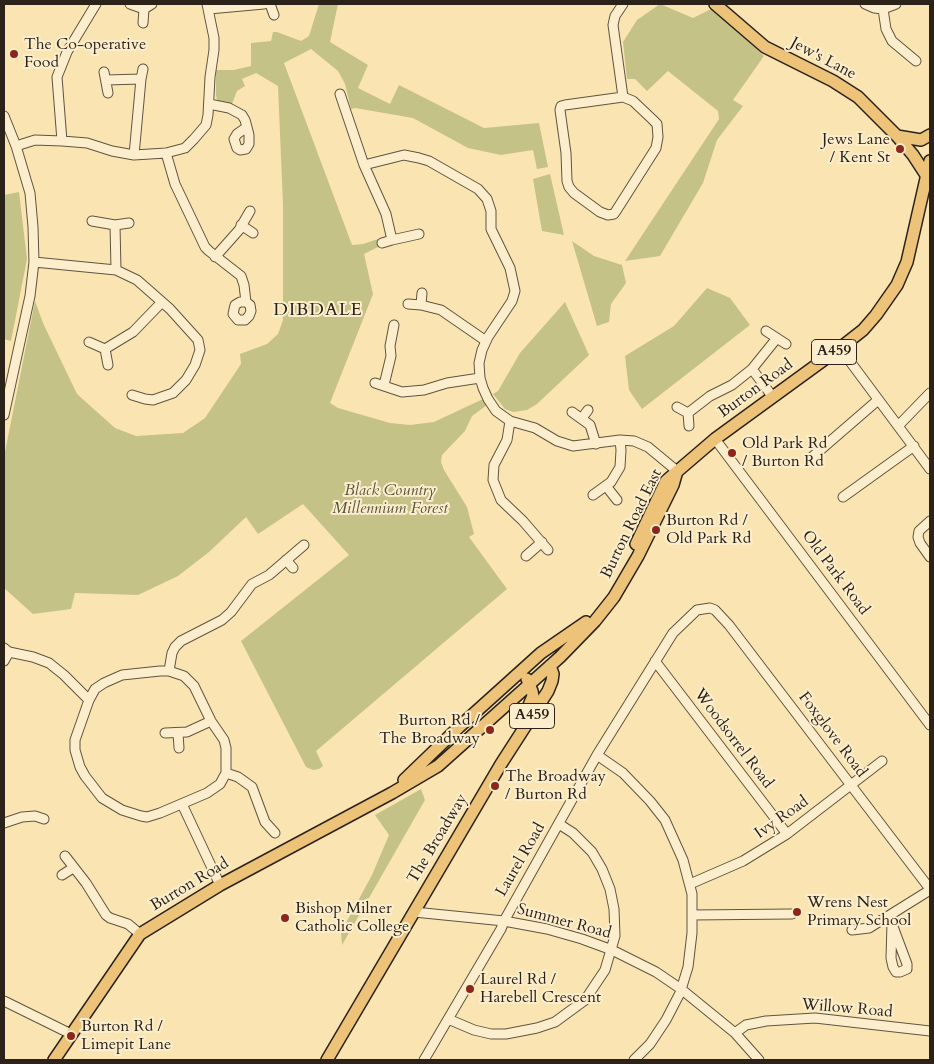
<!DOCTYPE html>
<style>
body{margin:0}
#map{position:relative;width:934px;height:1064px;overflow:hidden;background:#fae5b2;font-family:Cardo,serif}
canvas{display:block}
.frame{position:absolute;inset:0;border:5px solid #2b231a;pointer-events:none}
</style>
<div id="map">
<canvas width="934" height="1064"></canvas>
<div class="frame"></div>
</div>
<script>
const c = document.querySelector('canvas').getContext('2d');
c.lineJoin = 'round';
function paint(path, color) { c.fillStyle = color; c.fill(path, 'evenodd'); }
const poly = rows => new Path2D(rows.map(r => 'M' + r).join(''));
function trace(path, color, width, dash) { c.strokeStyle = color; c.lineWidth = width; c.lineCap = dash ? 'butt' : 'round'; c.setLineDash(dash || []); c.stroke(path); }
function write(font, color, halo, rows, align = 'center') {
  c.font = font + ' Cardo,serif'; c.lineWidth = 4; c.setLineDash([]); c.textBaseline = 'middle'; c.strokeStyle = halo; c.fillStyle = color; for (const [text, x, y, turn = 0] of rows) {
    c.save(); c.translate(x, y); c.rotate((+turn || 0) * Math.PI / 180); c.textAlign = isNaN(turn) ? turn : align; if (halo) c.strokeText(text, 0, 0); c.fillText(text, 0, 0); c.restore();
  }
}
const green = poly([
 [319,4,338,4,330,42,368,65,358,88,390,104,399,85,484,128,539,123,548,167,537,169,533,150,501,155,468,148,413,118,355,108,351,109,345,84,338,71,311,49,284,63,352,245,363,244,378,239,380,246,364,254,373,294,330,403,338,408,390,423,410,425,434,422,483,399,487,405,472,416,465,431,442,455,441,462,444,470,467,507,474,534,469,537,507,589,316,751,323,766,319,769,313,770,306,767,241,641,349,555,303,504,258,534,246,517,209,552,178,576,138,595,75,593,71,609,33,614,4,588,4,457,35,301,43,323,77,394,115,428,136,436,183,433,205,418,241,364,240,354,267,344,278,334,283,320,283,205,278,86,256,73,242,79,245,86,237,91,232,104,220,102,217,100,216,95,216,70,234,70,251,66,251,43,271,41,273,32,277,32,301,41,309,36],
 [660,4,693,18,713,8,764,56,733,100,743,106,717,140,703,183,660,256,625,261,719,119,718,111,668,71,647,91,635,79,627,79,623,42,637,20],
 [550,174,564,235,542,231,533,179],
 [19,192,27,259,11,341,4,339,4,195],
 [572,241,594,256,622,265,626,283,611,304,609,322,597,326],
 [707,288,730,298,750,325,642,409,629,390,625,356,674,326],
 [565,302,589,355,537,404,527,410,513,412,505,409,493,394,498,391,520,353],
 [421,789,425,800,342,945,341,932,372,875,389,835,375,815]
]);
const minor = poly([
 [130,4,144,9],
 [270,4,274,15],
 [623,4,615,16,613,25,623,97],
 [865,4,874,8,883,9,896,4],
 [209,9,264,4],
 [883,9,886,29,892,41,916,61],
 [143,23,144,9,152,4],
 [104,72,108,93],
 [106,80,141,79],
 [340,94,364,165,386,214,392,240,419,234],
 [623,97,633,101,652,119,657,124,658,137,656,148,616,211,614,214,608,215,600,212,574,193,569,187,567,181,566,153,560,110,561,106,565,105,623,97],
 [209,104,229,108,242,115,245,120,247,127,249,135,249,144,246,149,240,150,237,148,234,139,237,134,247,127],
 [4,116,16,146,30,193,33,227,34,262,30,296,4,415],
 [62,141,57,77,67,52,96,4],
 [16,146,35,140,62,141,87,143,112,151,134,155,166,153,185,148,194,139,206,125,208,115,210,77,214,50,214,38,207,4],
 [166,153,175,184,205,247,209,251,241,276,244,285,246,302,250,305,251,311,249,316,245,320,238,320,233,314,235,305,240,302,246,302],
 [134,155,141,79,143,69],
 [364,165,404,155,419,158,429,161,478,189,487,199,491,211,491,229,510,268,515,291,512,301,488,337,482,350,479,363,480,378,483,388,488,399,496,411,510,421,535,428,557,441,573,446,620,440,634,441,648,447,677,471],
 [92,221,115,225,129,223],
 [115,225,116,270],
 [241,225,253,233],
 [382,243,392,240],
 [215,257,239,230,250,211],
 [34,262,116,270,137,280,170,309,198,340,200,350,195,365,186,380,173,393,153,400,145,399,132,395],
 [408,304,421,305,441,310,486,341],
 [421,305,422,293],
 [766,331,786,344],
 [89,342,105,349,133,332,162,302],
 [840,348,930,469],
 [105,349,108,365],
 [752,369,772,396],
 [375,383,402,392,424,390,447,383,480,378],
 [384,385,391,356,390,346,394,325],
 [677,407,688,413,689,426],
 [572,412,590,425,596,444],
 [688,413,710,396,732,385,752,369,777,338],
 [582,418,588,410],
 [510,421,507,440,494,465,493,480,501,500,523,521,548,550],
 [899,425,930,393],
 [715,439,930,725],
 [811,458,878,400],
 [606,486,617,500],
 [593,495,611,482,620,467,621,450,620,440],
 [843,497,914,446],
 [930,521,919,531,918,537,920,543,930,557],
 [526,556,542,542],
 [286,560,293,568],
 [4,648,9,652,33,657,49,663,64,675,89,700],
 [4,661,9,652],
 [655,661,787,834],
 [160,671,169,671,184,676,194,686,211,721,224,740,226,748,226,773,220,784,207,793,160,813,147,817,141,816,122,810,102,798,85,776,80,767,75,750,75,740,89,700,95,689,104,683,122,675,160,671],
 [169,671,172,653,175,647,181,641,222,620,231,612,252,584,269,575,304,545],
 [165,733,187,732,211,721],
 [178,733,179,748],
 [597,755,623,773,650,801,665,820,683,860,692,894,692,933,688,967,680,993,666,1020,650,1044,634,1060],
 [226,773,238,777,252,787,265,822,275,833],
 [182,804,220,885],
 [4,823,22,817,35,816,44,819],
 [65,856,86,883,106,915,110,918,128,924,140,934],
 [62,875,73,868],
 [690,884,743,861,787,834,882,761],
 [414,912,504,921,547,929,582,939,612,950,656,972,681,989,735,1033,759,1060],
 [692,915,792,914],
 [889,916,907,964,907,969,900,972,896,972,893,967,891,958,892,924],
 [852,930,869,928,930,890],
 [4,1001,71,1034],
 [448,1019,474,1030,491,1034,506,1034,537,1028,555,1022,585,1000,605,970,615,936,614,909,610,889,602,869,592,852,573,833,559,824],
 [735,1033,746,1025,766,1021,815,1018,930,1031],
 [424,1060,501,929,504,921,597,755,673,633,697,610,710,608,715,610,729,625,930,889]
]);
const major = poly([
 [715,4,765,47,833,81,858,97,897,136,913,155,926,175],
 [897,136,921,140,930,135],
 [636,544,666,481,715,439,840,348,863,330,876,315,897,285,907,262,930,161],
 [524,717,533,696,532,691,527,679],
 [404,780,459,727,541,653,586,622],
 [54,1060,140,934,220,885,392,793,438,766,560,657,595,621,614,597,638,556,673,485,677,471],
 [327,1060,501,764,548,691,552,681,553,674,550,666]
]);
const markers = [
 [14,54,5,"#8f2418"],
 [900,149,5,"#8f2418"],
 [732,453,5,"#8f2418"],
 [656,530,5,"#8f2418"],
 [490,730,5,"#8f2418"],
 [495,786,5,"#8f2418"],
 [797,912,5,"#8f2418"],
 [285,918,5,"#8f2418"],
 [470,989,5,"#8f2418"],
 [71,1036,5,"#8f2418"]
];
const shields = [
 [834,352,45],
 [532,716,45]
];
const shieldNames = [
 ["A459",834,352],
 ["A459",532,716]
];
const poiNames = [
 ["The Co-operative",24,45],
 ["Food",24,63],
 ["Jews Lane",890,140,"right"],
 ["/ Kent St",890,158,"right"],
 ["Old Park Rd",742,444],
 ["/ Burton Rd",742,462],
 ["Burton Rd /",666,521],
 ["Old Park Rd",666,539],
 ["Burton Rd /",480,721,"right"],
 ["The Broadway",480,739,"right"],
 ["The Broadway",505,777],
 ["/ Burton Rd",505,795],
 ["Wrens Nest",807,903],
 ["Primary School",807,921],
 ["Bishop Milner",295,909],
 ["Catholic College",295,927],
 ["Laurel Rd /",480,980],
 ["Harebell Crescent",480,998],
 ["Burton Rd /",81,1027],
 ["Limepit Lane",81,1045]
];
const streetNames = [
 ["Jew's Lane",823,59,28],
 ["Burton Road",756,389,-36],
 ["Burton Road East",632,524,-64],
 ["Old Park Road",835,573,53],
 ["Foxglove Road",832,735,53],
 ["Woodsorrel Road",733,739,53],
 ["Ivy Road",782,818,-35],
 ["The Broadway",438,839,-59],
 ["Laurel Road",521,860,-60],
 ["Burton Road",190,885,-31],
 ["Summer Road",564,922,15],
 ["Willow Road",847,1009,5]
];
const parkNames = [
 ["Black Country",390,491],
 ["Millennium Forest",390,509]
];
const neighbourhoodNames = [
 ["DIBDALE",318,311]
];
paint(green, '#c5c287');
trace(minor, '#5f5440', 11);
trace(major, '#2b231a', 14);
trace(minor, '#fceecd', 9);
trace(major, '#edc279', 11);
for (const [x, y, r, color] of markers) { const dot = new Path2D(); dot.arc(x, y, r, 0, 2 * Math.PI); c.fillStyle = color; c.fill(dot); trace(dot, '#fceecd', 2); }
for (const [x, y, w] of shields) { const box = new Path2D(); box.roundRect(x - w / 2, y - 12.5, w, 25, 4); c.fillStyle = '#fceecd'; c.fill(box); trace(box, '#2b231a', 1); }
write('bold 15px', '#2b231a', null, shieldNames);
write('16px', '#2b231a', '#fceecd', poiNames, 'left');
write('16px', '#2b231a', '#fceecd', streetNames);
write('italic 16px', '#59533b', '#fceecd', parkNames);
c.letterSpacing = '1px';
write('18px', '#2b231a', '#fceecd', neighbourhoodNames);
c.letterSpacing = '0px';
</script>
